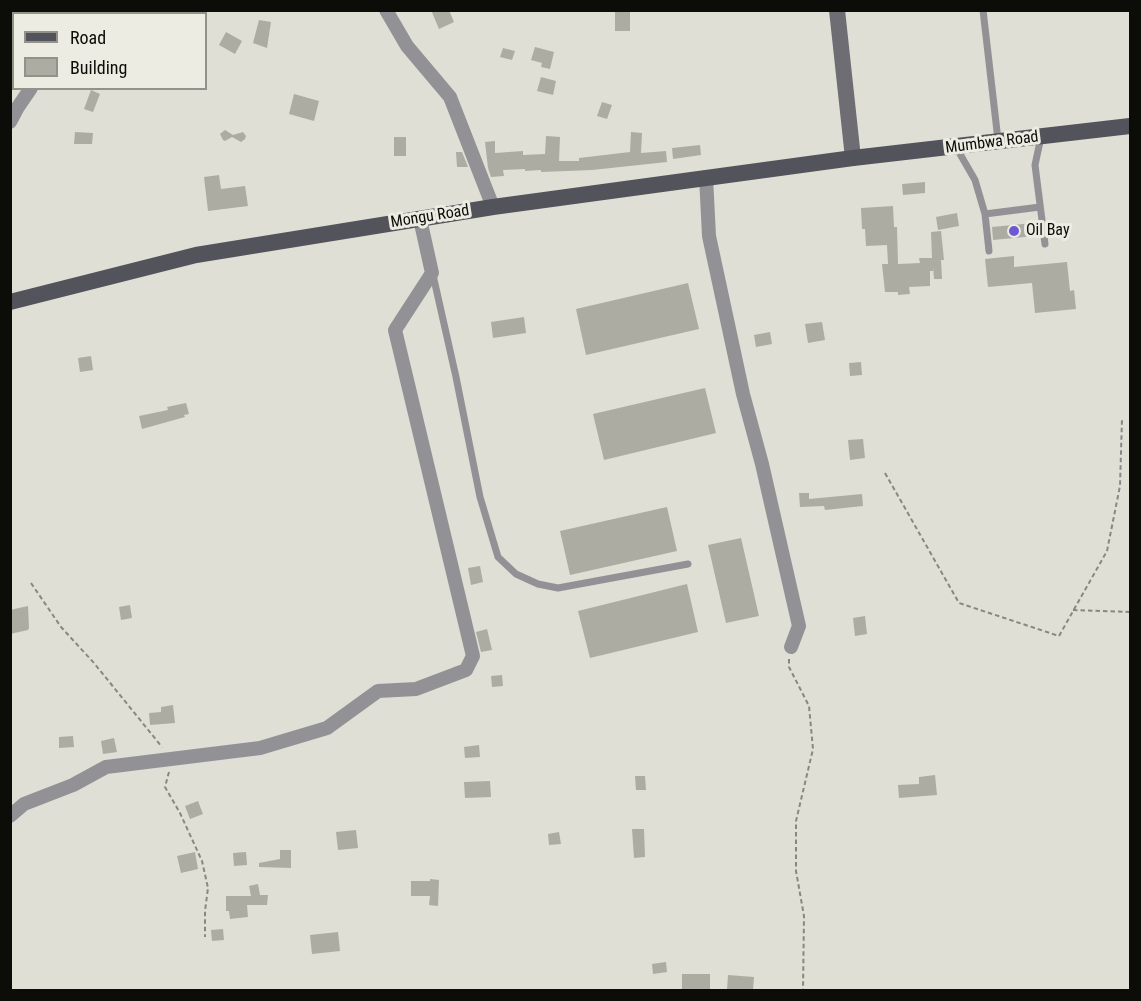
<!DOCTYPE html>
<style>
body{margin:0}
#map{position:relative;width:1141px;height:1001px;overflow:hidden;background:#dfdfd5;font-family:"Roboto Condensed",sans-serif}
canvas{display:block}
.frame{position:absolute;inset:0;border:12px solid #0c0c08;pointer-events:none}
.legend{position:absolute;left:12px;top:12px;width:195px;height:78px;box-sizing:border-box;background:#ecece2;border:2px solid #92928b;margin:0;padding:8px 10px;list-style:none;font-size:18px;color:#0c0c08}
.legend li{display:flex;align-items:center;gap:12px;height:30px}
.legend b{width:30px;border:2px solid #92928b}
</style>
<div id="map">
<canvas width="1141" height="1001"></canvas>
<div class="frame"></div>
<ul class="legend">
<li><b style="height:8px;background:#53535b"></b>Road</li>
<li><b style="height:16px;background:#acaca2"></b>Building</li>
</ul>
</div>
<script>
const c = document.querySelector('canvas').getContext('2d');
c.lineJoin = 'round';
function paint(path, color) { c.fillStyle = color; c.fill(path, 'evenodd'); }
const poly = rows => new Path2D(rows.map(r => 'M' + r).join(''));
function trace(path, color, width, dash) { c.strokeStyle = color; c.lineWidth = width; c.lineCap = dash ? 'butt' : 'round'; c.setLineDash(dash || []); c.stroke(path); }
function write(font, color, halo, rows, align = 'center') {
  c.font = font + ' "Roboto Condensed",sans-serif'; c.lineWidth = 6; c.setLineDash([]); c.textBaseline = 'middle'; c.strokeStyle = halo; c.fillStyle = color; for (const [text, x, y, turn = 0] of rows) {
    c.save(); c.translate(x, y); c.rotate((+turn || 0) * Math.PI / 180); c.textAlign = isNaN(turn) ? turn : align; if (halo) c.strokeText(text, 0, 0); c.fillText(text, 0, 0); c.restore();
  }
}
const building = poly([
 [431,10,449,10,454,22,439,29],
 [630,10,630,31,615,31,615,11],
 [259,20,271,22,267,48,253,43],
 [226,32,242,41,235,54,219,45],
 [535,47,554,52,550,69,541,67,542,63,531,60],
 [503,48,515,51,512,60,500,57],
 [541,77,556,81,553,95,537,91],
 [91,90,100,94,93,112,84,109],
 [294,94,319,101,314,121,289,114],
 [602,102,612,105,607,119,597,116],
 [225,130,233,135,243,132,246,136,245,139,241,142,232,137,225,141,223,140,220,134],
 [75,132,93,133,92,144,74,144],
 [631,132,642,133,641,153,666,151,667,162,592,170,541,172,541,170,525,171,525,169,503,170,504,176,491,177,488,168,485,142,495,141,495,153,523,151,523,155,545,154,546,136,560,137,559,161,579,161,579,158,630,152],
 [394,137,406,137,406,156,394,156],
 [700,145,701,155,673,159,672,148],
 [456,152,462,152,468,167,457,167],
 [219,175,221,189,245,186,248,206,208,211,204,177],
 [925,182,925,193,903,195,902,184],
 [893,206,894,227,897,227,898,264,920,263,919,258,932,258,931,232,941,231,944,260,941,260,942,279,934,279,933,267,933,271,930,271,930,286,909,287,910,294,898,295,898,292,885,292,882,264,888,264,887,245,866,246,865,229,862,229,861,208],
 [957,213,959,226,938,230,936,217],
 [1034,223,1035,236,993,240,992,227],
 [1014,256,1014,267,1067,262,1070,291,1074,290,1076,309,1035,313,1032,283,988,287,985,259],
 [688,283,699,329,586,355,576,309],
 [524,317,526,333,493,338,491,322],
 [822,322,825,340,808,343,805,324],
 [770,332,772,344,756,347,754,335],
 [91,356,93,370,80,372,78,358],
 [861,362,862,375,850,376,849,363],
 [705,388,716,433,604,460,593,414],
 [186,403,189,414,184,415,185,417,142,429,139,416,168,410,167,407],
 [863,439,865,458,850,460,848,440],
 [799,493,809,493,809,499,862,494,863,506,825,510,824,506,800,507],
 [667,507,677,551,570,575,560,531],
 [741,538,759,616,726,623,708,545],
 [480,566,483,582,471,585,468,568],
 [687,584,698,632,590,658,578,611],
 [130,605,132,618,121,620,119,607],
 [28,606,29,628,28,630,10,634,10,610],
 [865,616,867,634,855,636,853,618],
 [487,629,492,650,481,652,476,632],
 [502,675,503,686,492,687,491,676],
 [173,705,175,723,150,725,149,713,161,712,161,707],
 [73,736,74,747,59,748,59,737],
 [114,738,117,752,103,754,101,741],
 [479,745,480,757,465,758,464,747],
 [935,775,937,795,899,798,898,785,919,784,919,777],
 [635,776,645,776,646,790,636,790],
 [490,781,491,797,465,798,464,782],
 [198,801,203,814,190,819,185,806],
 [632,829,644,829,645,857,634,858],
 [356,830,358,848,338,850,336,832],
 [559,832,561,844,549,845,548,834],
 [280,850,291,850,291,868,259,867,259,863,280,859],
 [195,852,198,869,181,873,177,856],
 [246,852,247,865,234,866,233,853],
 [430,879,439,880,438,906,429,905,430,896,411,896,411,881,430,881],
 [258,884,260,895,268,895,267,905,247,905,248,917,230,919,229,911,226,911,226,896,251,896,249,886],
 [223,929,224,940,212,941,211,930],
 [338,932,340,951,312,954,310,935],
 [666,962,667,972,653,974,652,964],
 [682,974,710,974,710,990,682,990],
 [728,975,754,977,753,990,727,990]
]);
const path = poly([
 [885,473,959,603,1059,636,1107,551,1120,486,1122,419],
 [31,583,61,627,94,663,162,747],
 [1073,610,1130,612],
 [789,659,789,667,809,706,813,749,796,821,796,871,804,916,803,990],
 [169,772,165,787,180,813,202,861,208,888,205,911,205,937]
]);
const service = poly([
 [983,10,998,140],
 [1041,137,1035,165,1045,244],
 [956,147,975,180,985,214,989,251],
 [985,214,1040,207],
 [433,275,456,377,480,497,498,557,516,574,538,584,558,588,688,564]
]);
const minor = poly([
 [386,10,407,46,450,97,493,207],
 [82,14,83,10],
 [10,122,18,107,31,88],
 [706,177,709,236,743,394,762,464,799,626,791,647],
 [10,816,24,804,73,785,106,767,260,748,327,728,378,691,416,689,466,670,473,656,395,330,432,273,420,219]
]);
const secondary = poly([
 [837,10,853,158]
]);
const primary = poly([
 [10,302,196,255,493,207,853,158,1130,126]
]);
const markers = [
 [1014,231,6,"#6d59d3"]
];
const streetNames = [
 ["Mumbwa Road",992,143,-7],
 ["Mongu Road",430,217,-9]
];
const poiNames = [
 ["Oil Bay",1026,231]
];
paint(building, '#acaca2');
trace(path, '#888881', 2, [4.5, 3]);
trace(service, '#929296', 7);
trace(minor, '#929296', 14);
trace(secondary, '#6d6d73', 16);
trace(primary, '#53535b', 16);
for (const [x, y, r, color] of markers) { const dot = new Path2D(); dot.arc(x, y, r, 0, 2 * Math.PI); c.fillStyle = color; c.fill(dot); trace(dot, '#ecece2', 2); }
write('16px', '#0c0c08', '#ecece2', streetNames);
write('16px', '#0c0c08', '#ecece2', poiNames, 'left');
</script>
